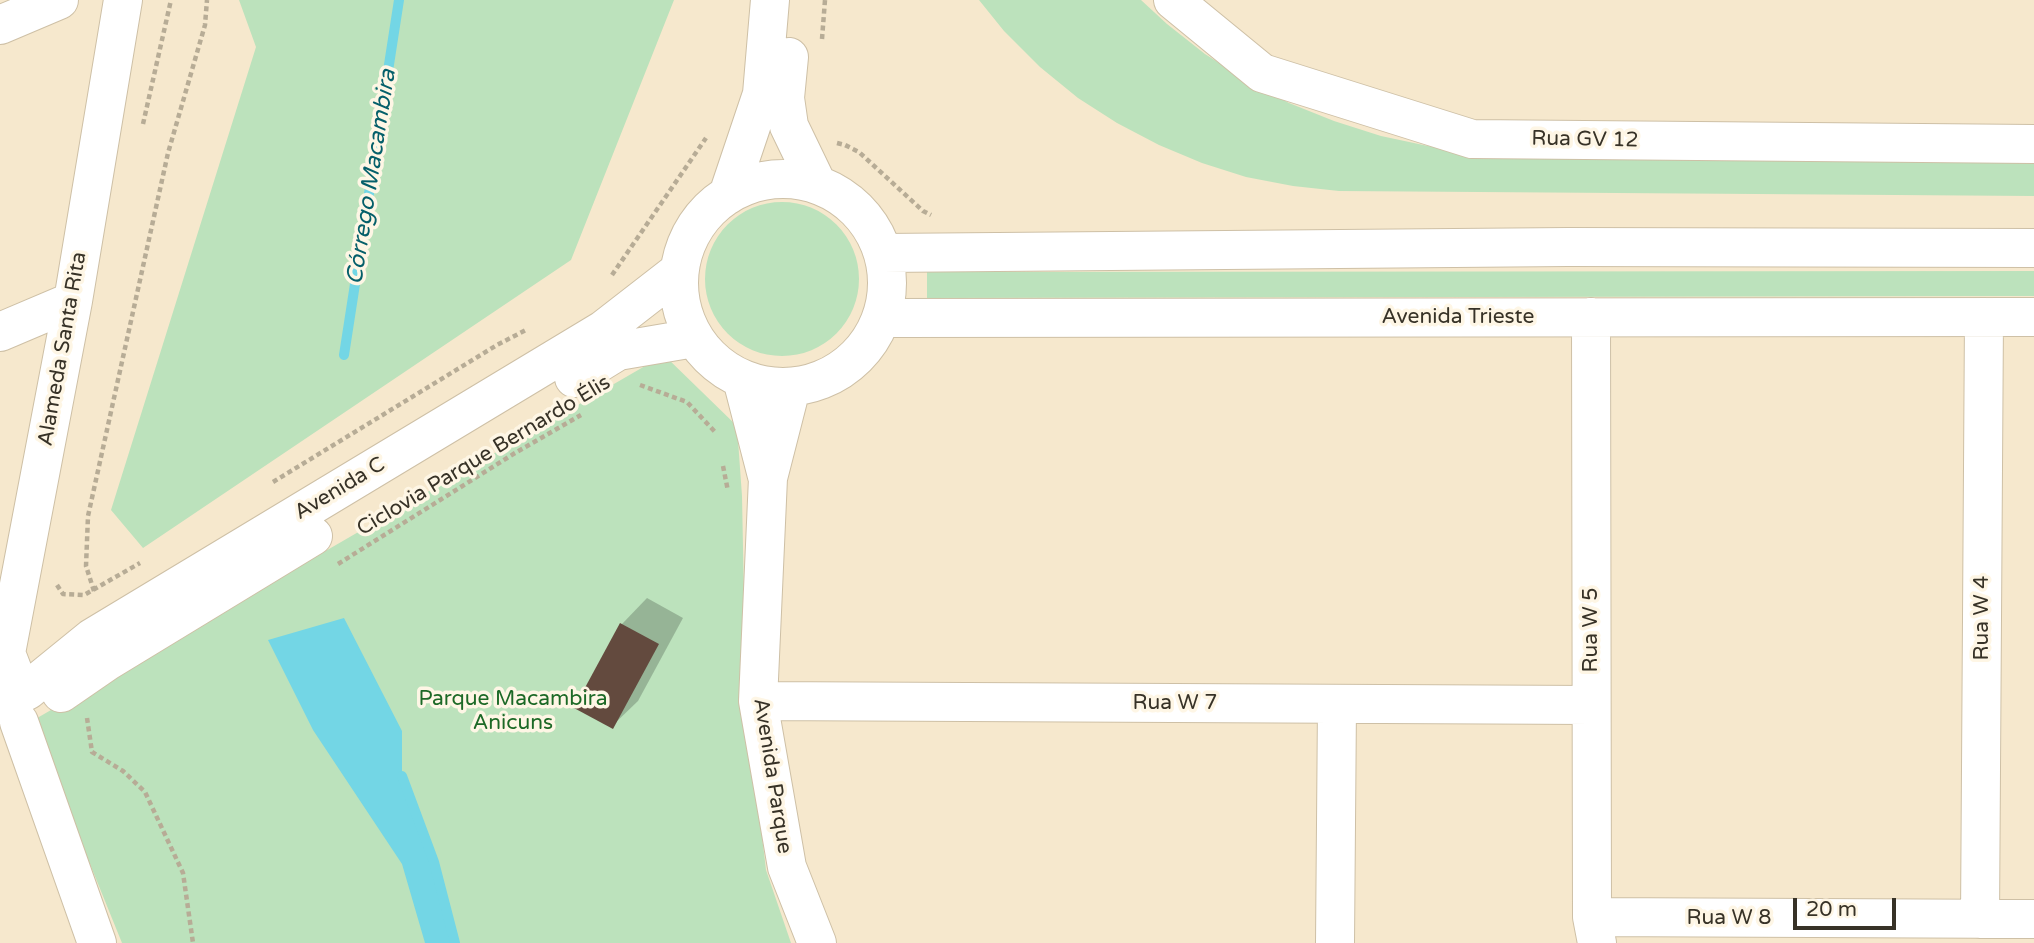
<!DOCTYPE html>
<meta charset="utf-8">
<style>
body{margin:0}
#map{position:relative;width:2034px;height:943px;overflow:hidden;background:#f6e8cd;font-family:"Varela Round",sans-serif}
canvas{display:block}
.scale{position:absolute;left:1793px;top:898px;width:103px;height:32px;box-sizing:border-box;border:4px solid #373227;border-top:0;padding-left:9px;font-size:21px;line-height:24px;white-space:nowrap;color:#373227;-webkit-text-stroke:5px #fef6e5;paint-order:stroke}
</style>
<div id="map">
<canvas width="2034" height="943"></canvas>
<div class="scale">20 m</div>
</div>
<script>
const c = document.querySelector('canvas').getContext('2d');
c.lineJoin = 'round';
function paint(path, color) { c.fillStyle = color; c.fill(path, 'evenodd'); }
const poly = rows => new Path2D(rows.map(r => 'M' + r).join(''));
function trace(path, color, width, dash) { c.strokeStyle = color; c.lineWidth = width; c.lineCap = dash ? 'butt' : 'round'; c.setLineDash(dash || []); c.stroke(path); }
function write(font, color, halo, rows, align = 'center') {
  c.font = font + ' "Varela Round",sans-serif'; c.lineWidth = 7; c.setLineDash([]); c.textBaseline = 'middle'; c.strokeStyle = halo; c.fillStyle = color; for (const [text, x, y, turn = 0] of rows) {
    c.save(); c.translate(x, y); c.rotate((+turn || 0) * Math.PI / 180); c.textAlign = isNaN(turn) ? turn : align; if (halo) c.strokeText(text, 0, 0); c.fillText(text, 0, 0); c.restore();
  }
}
const green = poly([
 [239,0,674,0,571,260,143,548,111,510,256,47],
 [979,0,1141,0,1167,24,1205,54,1246,80,1289,103,1334,121,1381,136,1428,146,1477,151,2034,157,2034,196,1339,191,1293,186,1246,177,1202,163,1159,145,1117,123,1078,98,1040,67,1004,31],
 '705 279a77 77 0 1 1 154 0a77 77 0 1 1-154 0Z',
 [2034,271,2034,296,927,298,927,272],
 [664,355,737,426,742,496,746,700,766,870,791,943,122,943,32,721]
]);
const water = poly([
 [344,618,402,731,402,776,434,862,455,943,425,943,402,864,313,730,268,640]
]);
const shadow = poly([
 [647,598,683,618,638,701,612,726,576,708,622,624]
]);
const stream = poly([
 [344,355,399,0],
 [402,776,434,862,455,943]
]);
const building = poly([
 [620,623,659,644,613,729,574,708]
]);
const path = poly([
 [822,39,825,0],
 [143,124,171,0],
 [837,143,845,145,859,152,923,211,931,215],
 [612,275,706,138],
 [640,385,687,402,716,433],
 [723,466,728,491],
 [273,482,497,345,526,330],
 [338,564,515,453,581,415],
 [57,585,63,594,84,595,140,563],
 [94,591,86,566,88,516,168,153,205,25,207,0],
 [87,718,92,752,123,771,145,792,183,873,193,943]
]);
const minor = poly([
 [1173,0,1262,73,1472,139,2034,144],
 [0,25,59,0],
 [789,57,785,98,789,126,817,184],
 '679 283a104 104 0 1 1 208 0a104 104 0 1 1-208 0Z',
 [728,195,762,94,770,0],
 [883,253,1568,247,2034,248],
 [1591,317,1592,917,1597,943],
 [881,318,2034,317],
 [0,332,73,301],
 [574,378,618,351,694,338],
 [742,379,767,476],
 [791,388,768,478,758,701,787,867,817,943],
 [28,690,14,674,6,653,73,301,123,0],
 [61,693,106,662,313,536],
 [758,701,1591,705],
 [0,705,28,690,92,638,603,330,679,271],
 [19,722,97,943],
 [1592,917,2034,919],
 [1980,919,1984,317],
 [1335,943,1337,704]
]);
const streetNames = [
 ["Rua GV 12",1585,140,1],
 ["Avenida Trieste",1458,317],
 ["Alameda Santa Rita",63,349,-80],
 ["Ciclovia Parque Bernardo Élis",484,456,-31],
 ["Avenida C",340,489,-31],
 ["Rua W 4",1982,618,-90],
 ["Rua W 5",1591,630,-90],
 ["Rua W 7",1175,703],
 ["Avenida Parque",772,776,81],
 ["Rua W 8",1729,918]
];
const parkNames = [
 ["Parque Macambira",513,699],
 ["Anicuns",513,723]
];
const waterNames = [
 ["Córrego Macambira",372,177,-81]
];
paint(green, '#bce2bc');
paint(water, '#73d6e5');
paint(shadow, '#0003');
trace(stream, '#73d6e5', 10);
paint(building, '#634a3e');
trace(minor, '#cec0a6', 40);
trace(path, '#b7ac96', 4.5, [5, 3.5]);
trace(minor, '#fff', 38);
write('21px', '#373227', '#fef6e5', streetNames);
write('21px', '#1c6926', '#fef6e5', parkNames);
write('italic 23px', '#055f6a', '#fef6e5', waterNames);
</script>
